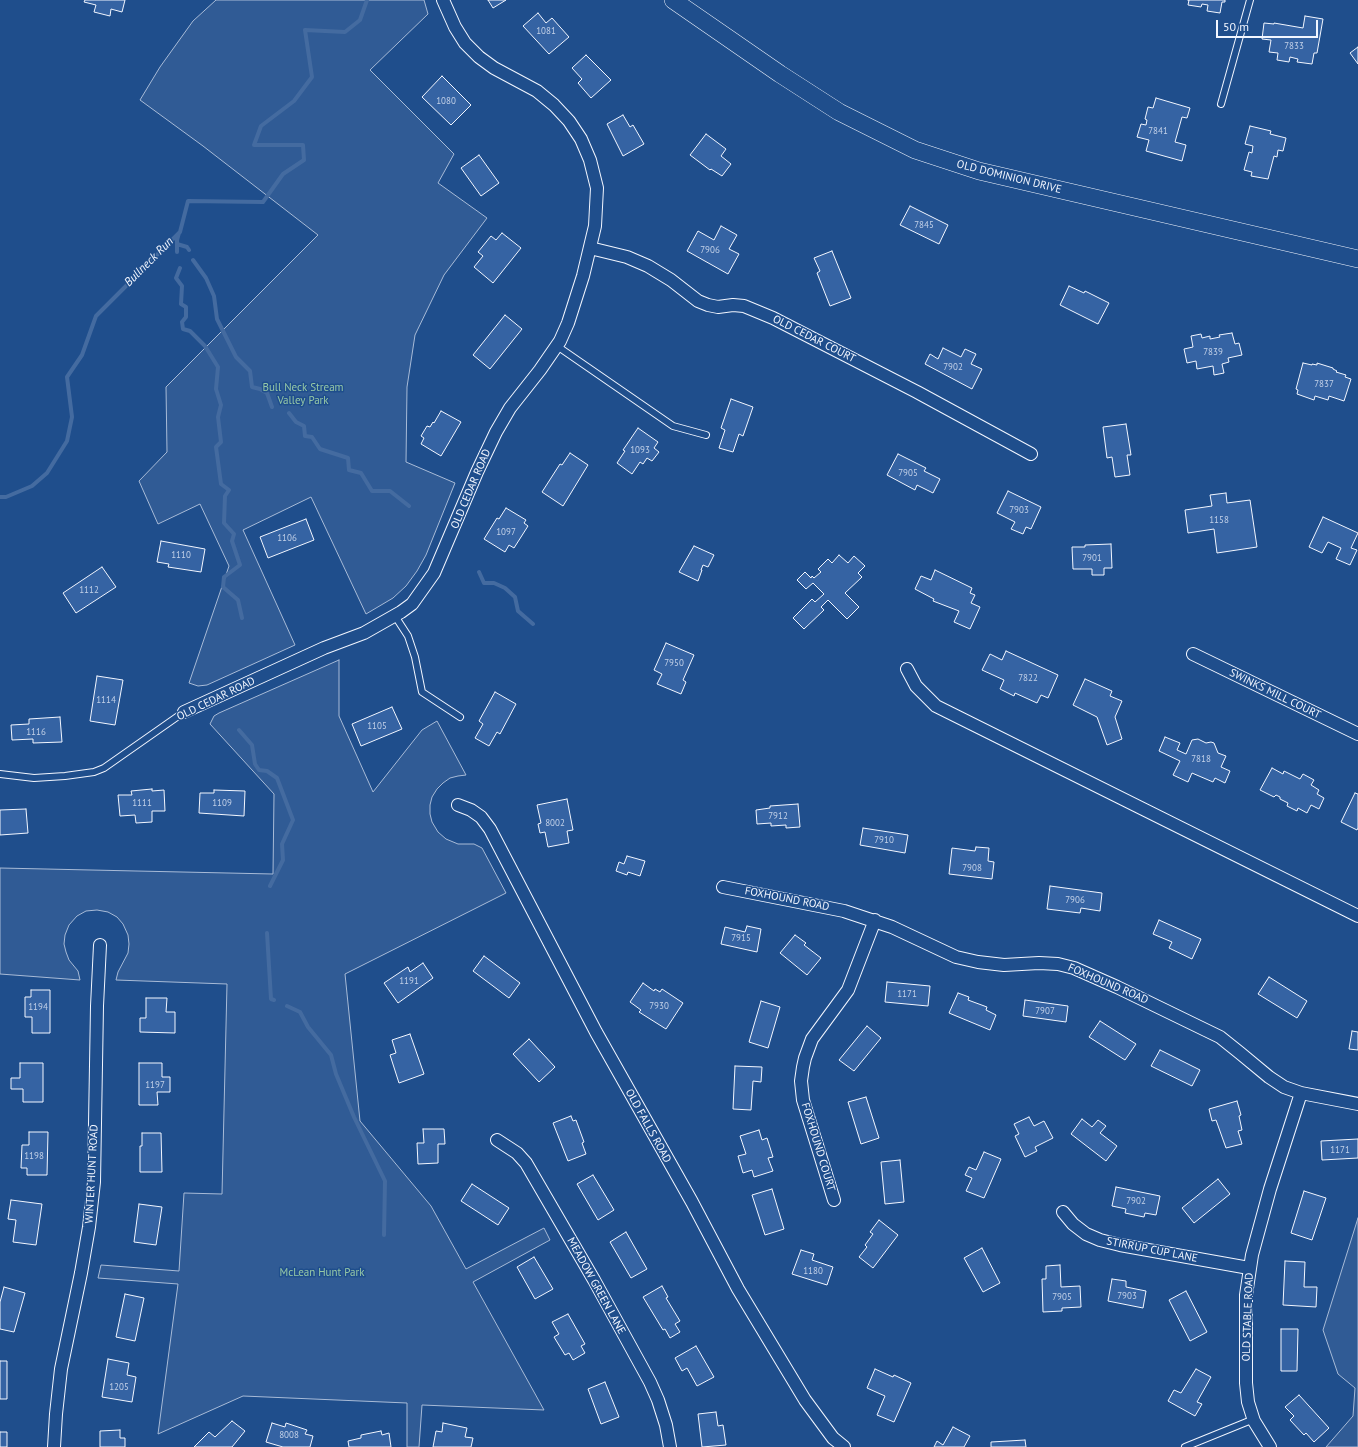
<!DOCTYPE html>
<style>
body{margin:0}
#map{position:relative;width:1358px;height:1447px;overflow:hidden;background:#1f4e8c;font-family:"PT Sans",sans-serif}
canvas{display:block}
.scale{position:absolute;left:1216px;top:20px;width:102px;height:18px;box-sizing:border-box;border:2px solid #f2f6ff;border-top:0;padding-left:5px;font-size:12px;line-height:14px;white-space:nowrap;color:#f2f6ff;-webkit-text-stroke:3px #1f4e8c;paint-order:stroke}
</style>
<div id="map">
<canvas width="1358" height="1447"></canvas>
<div class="scale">50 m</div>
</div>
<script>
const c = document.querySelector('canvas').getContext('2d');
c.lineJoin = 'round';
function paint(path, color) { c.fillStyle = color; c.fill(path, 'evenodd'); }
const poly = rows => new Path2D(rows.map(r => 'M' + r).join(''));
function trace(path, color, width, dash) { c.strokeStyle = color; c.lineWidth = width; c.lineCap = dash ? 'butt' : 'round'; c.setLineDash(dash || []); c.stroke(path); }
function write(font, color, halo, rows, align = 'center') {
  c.font = font + ' "PT Sans",sans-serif'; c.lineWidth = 3; c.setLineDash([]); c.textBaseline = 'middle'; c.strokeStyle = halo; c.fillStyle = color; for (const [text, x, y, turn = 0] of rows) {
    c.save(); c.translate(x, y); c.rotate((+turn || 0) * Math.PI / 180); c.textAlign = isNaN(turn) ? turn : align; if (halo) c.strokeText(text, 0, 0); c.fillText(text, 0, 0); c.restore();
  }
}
const green = poly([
 [216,0,424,0,428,14,370,70,454,154,438,183,487,218,444,275,415,335,407,387,406,462,455,483,426,555,417,571,406,586,393,598,366,614,311,497,243,530,295,645,207,685,198,686,189,683,229,566,200,504,158,524,139,481,167,452,166,387,318,235,203,146,140,100,160,67,193,21,216,0],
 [339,660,339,716,373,792,422,730,437,721,466,775,458,776,450,778,443,783,437,789,432,797,430,805,430,814,432,822,438,832,446,839,458,844,474,844,482,848,506,893,345,974,360,1121,431,1206,466,1269,544,1228,550,1240,473,1282,544,1410,422,1405,419,1447,407,1447,407,1403,243,1396,158,1434,178,1284,98,1278,101,1265,179,1271,184,1193,222,1194,227,984,116,980,118,972,128,953,129,944,128,935,123,924,117,917,108,912,97,910,86,911,77,916,69,925,65,935,64,944,66,952,69,960,78,971,80,980,0,974,0,868,273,874,274,794,210,724,214,716,219,713,339,660],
 [1358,1218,1358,1447,1326,1447,1353,1416,1355,1388,1338,1374,1323,1330,1358,1218]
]);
const stream = poly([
 [177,244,187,247,189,250],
 [177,252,177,240,179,233],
 [193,260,206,278,214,296,217,319,236,357,250,371,252,387,260,389,267,393,272,407],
 [180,268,176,278,182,286,181,304,186,307,186,317,182,322,183,329,190,331,205,346,218,367,216,389,221,405,218,417,221,442,216,447,221,484,229,490,225,496,224,523,234,534,232,541,240,565,224,577,223,587,238,600,242,618],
 [289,413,296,422,304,426,305,436,312,437,320,449,348,458,349,470,361,473,372,491,390,491,409,506],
 [0,497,6,497,32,486,47,473,67,441,72,417,67,377,82,355,96,316,180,232,188,201,263,202,283,174,304,160,303,145,254,145,261,126,294,101,312,77,305,30,345,32,360,20,367,0],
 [479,572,484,583,494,583,505,588,515,597,518,611,533,624],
 [239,730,252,745,255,764,259,770,267,771,277,778,293,820,282,844,283,860,270,886],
 [267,933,271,999,274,1000],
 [287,1006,300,1012,308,1027,331,1055,336,1074,354,1117,385,1181,384,1235]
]);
const building = poly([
 [85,0,125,0,122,12,111,9,110,16,94,12,96,5,84,2,85,0],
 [488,0,506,0,493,8,488,0],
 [1188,0,1225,0,1225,2,1222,2,1220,13,1207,11,1208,5,1202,4,1201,7,1188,5,1189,0,1188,0],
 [538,13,546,23,552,18,569,37,549,54,523,26,538,13],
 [1305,16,1323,19,1317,53,1314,53,1312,64,1297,62,1298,59,1290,57,1289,62,1277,60,1278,53,1269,52,1271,40,1262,39,1264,23,1274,24,1274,23,1303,28,1305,16],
 [1358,47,1358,64,1350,53,1358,47],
 [586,55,611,80,591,98,578,83,582,79,572,68,586,55],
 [442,76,471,105,451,125,422,97,442,76],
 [1156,98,1190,108,1187,118,1182,117,1175,142,1186,145,1182,161,1146,151,1149,140,1137,137,1141,124,1146,125,1147,120,1145,119,1148,107,1153,108,1156,98],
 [623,115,630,127,633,125,644,144,623,156,607,124,623,115],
 [1250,126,1271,131,1270,134,1286,138,1283,151,1278,150,1277,157,1274,156,1268,179,1251,176,1252,172,1244,170,1249,152,1252,153,1253,146,1245,144,1250,126],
 [706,134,726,149,721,156,731,164,722,176,711,169,710,170,690,155,706,134],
 [479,155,499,183,481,196,461,168,479,155],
 [910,206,948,225,939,244,900,225,910,206],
 [721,226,737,235,729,249,739,254,728,274,687,251,698,231,714,240,721,226],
 [502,233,521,248,493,283,474,267,483,256,478,252,491,236,496,240,502,233],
 [832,251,851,298,830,306,817,273,820,271,814,258,832,251],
 [1069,286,1084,293,1085,291,1109,303,1098,324,1060,305,1069,286],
 [505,315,522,329,490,369,473,355,505,315],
 [1232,333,1235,344,1239,343,1242,355,1228,358,1229,362,1222,364,1224,373,1214,375,1213,366,1197,369,1196,361,1187,363,1184,349,1193,347,1191,336,1201,334,1202,338,1210,336,1210,339,1220,337,1219,335,1232,333],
 [943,348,961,357,965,349,976,354,971,364,982,369,972,389,925,364,930,354,938,359,943,348],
 [1303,363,1312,365,1312,364,1317,365,1317,363,1333,368,1333,369,1337,371,1336,372,1346,375,1345,377,1351,379,1344,401,1329,396,1328,400,1315,396,1314,400,1297,394,1298,390,1296,389,1303,363],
 [731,399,753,407,743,436,739,434,733,452,719,448,725,430,721,428,731,399],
 [441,411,461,422,441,456,421,444,424,438,421,436,427,426,430,427,433,422,434,423,441,411],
 [1126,424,1131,455,1127,455,1130,475,1115,477,1112,457,1107,458,1103,427,1126,424],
 [638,428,658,442,654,448,659,452,652,461,647,458,643,464,640,462,632,474,617,463,625,451,623,450,638,428],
 [570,453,588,465,563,506,542,492,560,464,562,465,570,453],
 [898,454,926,468,924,471,940,479,933,493,917,485,915,490,887,475,898,454],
 [1008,491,1041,507,1031,529,1026,527,1023,534,1011,529,1015,522,997,513,1008,491],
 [1226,493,1227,503,1250,500,1257,547,1217,553,1214,529,1188,533,1185,510,1212,506,1210,495,1226,493],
 [506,508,526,520,524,523,528,526,514,548,509,545,505,552,484,539,497,518,499,519,506,508],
 [1323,517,1358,533,1351,548,1357,550,1350,565,1336,559,1341,548,1328,542,1322,553,1309,547,1323,517],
 [306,519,314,540,268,558,260,537,306,519],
 [161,541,205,549,201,572,168,567,169,564,157,562,161,541],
 [1111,544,1112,568,1104,568,1104,575,1092,575,1092,569,1073,569,1072,547,1085,547,1085,545,1111,544],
 [694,546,714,555,708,567,703,565,701,570,702,570,698,581,679,572,694,546],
 [839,555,848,563,854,556,865,566,858,573,862,577,845,593,859,607,847,619,828,600,821,607,824,610,804,629,793,618,812,599,815,602,824,594,813,583,806,589,797,580,805,572,811,578,812,576,814,578,821,572,818,569,828,559,832,563,839,555],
 [102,567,116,587,76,613,63,593,102,567],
 [935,570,972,588,970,593,975,595,971,603,980,607,970,629,954,622,959,611,933,601,934,599,915,589,921,576,931,580,935,570],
 [666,643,694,655,683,680,686,682,681,694,657,684,662,674,654,670,666,643],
 [1006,651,1058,675,1048,698,1041,695,1037,703,1015,693,1014,696,1000,689,1004,680,982,670,990,654,1002,660,1006,651],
 [97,676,123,680,115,725,90,721,97,676],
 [1085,679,1112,691,1110,696,1122,701,1115,717,1122,739,1107,745,1097,717,1073,705,1085,679],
 [495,692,516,704,500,734,497,732,489,746,475,738,483,724,479,721,495,692],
 [392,707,402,729,361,746,352,724,392,707],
 [60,717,62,742,33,743,33,739,12,740,11,725,29,724,29,719,60,717],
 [1165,737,1180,743,1177,750,1186,754,1192,740,1198,739,1206,743,1211,742,1214,743,1218,753,1226,756,1221,767,1230,771,1225,783,1215,778,1213,782,1192,773,1188,782,1173,775,1180,761,1159,751,1165,737],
 [1272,768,1283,774,1284,771,1300,779,1303,774,1314,780,1311,785,1319,790,1317,794,1324,798,1319,809,1311,805,1307,813,1298,808,1297,811,1287,806,1288,803,1280,799,1280,797,1276,795,1274,797,1260,790,1272,768],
 [152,789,152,791,164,790,165,811,152,811,152,822,136,823,135,815,120,816,118,795,132,795,131,791,152,789],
 [214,790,245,791,244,816,199,813,200,793,214,793,214,790],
 [1355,793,1358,794,1358,828,1357,830,1341,822,1355,793],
 [567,799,573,830,567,831,569,843,548,847,545,832,540,833,538,824,541,823,537,805,567,799],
 [798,804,800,827,786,828,786,825,771,826,771,823,757,824,756,810,770,808,770,806,798,804],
 [26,809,28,833,0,835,0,810,26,809],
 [863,828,908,835,905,853,860,845,863,828],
 [976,847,989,848,988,861,994,862,992,879,949,874,952,848,975,851,976,847],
 [627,856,645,861,640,876,628,872,627,875,616,871,619,862,624,864,627,856],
 [1050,886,1102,893,1100,911,1081,908,1080,913,1047,909,1050,886],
 [1159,920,1201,939,1192,959,1169,948,1172,942,1153,934,1159,920],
 [747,926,761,929,757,952,721,944,725,927,745,932,747,926],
 [795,935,806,943,804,945,821,958,807,975,780,953,795,935],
 [484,956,520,983,509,998,473,971,484,956],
 [423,963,433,978,398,1003,384,983,408,967,410,972,423,963],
 [1269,977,1307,1001,1297,1018,1258,994,1269,977],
 [887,982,930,986,928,1006,885,1002,887,982],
 [643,983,654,991,655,989,660,992,662,989,683,1003,666,1029,639,1012,641,1010,630,1002,643,983],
 [31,990,50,990,50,1033,32,1033,32,1017,25,1017,25,997,31,997,31,990],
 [958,993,969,997,968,1000,987,1007,986,1010,996,1015,990,1030,949,1013,958,993],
 [146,998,167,998,166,1012,175,1012,175,1033,140,1032,140,1018,146,1018,146,998],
 [1025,1000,1068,1006,1066,1022,1023,1016,1025,1000],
 [761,1001,780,1007,768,1048,749,1042,761,1001],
 [1100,1021,1136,1044,1125,1060,1089,1037,1100,1021],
 [867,1026,881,1038,854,1071,839,1060,867,1026],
 [1352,1031,1358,1032,1358,1050,1349,1049,1352,1031],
 [410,1034,424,1074,399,1083,390,1055,396,1053,392,1040,410,1034],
 [529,1039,555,1067,539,1082,513,1054,529,1039],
 [1160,1050,1200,1070,1192,1086,1151,1066,1160,1050],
 [20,1063,43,1063,43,1102,23,1102,23,1089,11,1089,11,1078,20,1078,20,1063],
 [139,1063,162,1063,162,1077,170,1077,170,1092,157,1092,158,1105,139,1105,139,1063],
 [735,1066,762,1067,761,1082,753,1081,751,1110,733,1109,735,1066],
 [866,1097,879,1138,861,1144,848,1102,866,1097],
 [1237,1101,1241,1115,1239,1116,1242,1130,1238,1131,1242,1144,1226,1148,1216,1120,1212,1121,1209,1109,1237,1101],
 [571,1116,573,1121,576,1120,584,1142,582,1143,586,1154,568,1161,553,1123,571,1116],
 [1029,1117,1034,1126,1044,1121,1053,1138,1035,1147,1037,1151,1025,1157,1015,1136,1019,1134,1014,1124,1029,1117],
 [1082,1119,1092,1127,1098,1120,1106,1126,1100,1133,1117,1146,1106,1161,1071,1134,1082,1119],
 [423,1129,444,1129,445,1144,438,1144,438,1163,418,1164,417,1143,424,1143,423,1129],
 [759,1130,762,1140,767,1138,773,1157,768,1158,773,1171,754,1177,752,1170,743,1173,738,1156,746,1154,740,1136,759,1130],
 [29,1132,48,1132,47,1175,27,1175,27,1168,21,1168,22,1145,29,1145,29,1132],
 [142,1133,161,1133,162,1172,140,1172,140,1146,142,1146,142,1133],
 [1358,1139,1358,1158,1322,1160,1321,1141,1358,1139],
 [984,1152,1001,1159,984,1198,966,1191,972,1178,965,1175,969,1167,976,1170,984,1152],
 [900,1160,904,1202,885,1204,881,1162,900,1160],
 [593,1175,614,1210,598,1220,577,1184,593,1175],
 [1218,1179,1230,1194,1194,1223,1182,1208,1218,1179],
 [472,1184,509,1208,498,1225,461,1201,472,1184],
 [1116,1187,1160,1196,1156,1215,1145,1213,1144,1217,1125,1213,1126,1209,1112,1206,1116,1187],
 [772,1189,784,1229,765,1235,752,1195,772,1189],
 [1304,1191,1326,1198,1312,1240,1291,1233,1304,1191],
 [11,1200,42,1204,36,1245,13,1242,16,1220,8,1219,11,1200],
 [139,1204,162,1207,156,1245,134,1242,139,1204],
 [879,1220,898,1235,873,1268,859,1257,867,1247,865,1245,873,1234,870,1232,879,1220],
 [626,1232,647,1269,631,1278,610,1242,626,1232],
 [982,1248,1000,1283,983,1292,964,1258,982,1248],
 [801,1250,814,1254,812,1260,833,1267,827,1285,792,1274,801,1250],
 [534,1257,553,1289,535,1299,517,1267,534,1257],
 [1285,1261,1305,1262,1304,1287,1317,1287,1316,1307,1283,1305,1285,1261],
 [1060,1265,1061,1287,1080,1286,1081,1307,1062,1308,1062,1311,1043,1312,1042,1279,1046,1279,1046,1266,1060,1265],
 [1112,1279,1126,1281,1126,1287,1146,1291,1143,1308,1108,1301,1112,1279],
 [662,1286,668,1297,666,1298,680,1321,675,1324,680,1332,670,1338,665,1329,663,1330,643,1297,662,1286],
 [4,1287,25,1293,14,1332,0,1329,0,1302,4,1287],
 [1186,1291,1207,1332,1190,1341,1169,1300,1186,1291],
 [125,1294,144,1298,135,1341,116,1337,125,1294],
 [568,1314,585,1344,581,1346,585,1353,573,1360,569,1353,565,1355,554,1337,559,1334,552,1322,568,1314],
 [1281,1329,1298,1329,1297,1371,1281,1371,1281,1329],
 [696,1346,714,1377,697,1386,687,1368,682,1371,675,1358,696,1346],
 [108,1359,129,1363,127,1375,136,1377,132,1402,102,1397,108,1359],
 [0,1361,7,1361,7,1399,0,1399,0,1361],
 [875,1369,893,1377,894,1375,911,1383,894,1422,877,1415,885,1396,867,1388,875,1369],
 [1196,1369,1211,1377,1197,1402,1202,1404,1195,1416,1168,1401,1174,1390,1181,1393,1196,1369],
 [605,1382,619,1417,601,1424,588,1389,605,1382],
 [1299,1395,1329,1428,1314,1442,1306,1433,1304,1435,1290,1420,1294,1416,1285,1407,1299,1395],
 [716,1412,718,1426,723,1425,726,1445,702,1447,698,1414,716,1412],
 [232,1421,245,1431,232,1447,194,1447,209,1432,215,1437,232,1421],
 [272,1423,285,1427,286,1423,307,1430,305,1434,313,1436,310,1447,283,1447,266,1442,272,1423],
 [443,1423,467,1428,465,1437,473,1438,471,1447,433,1447,436,1431,442,1432,443,1423],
 [953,1427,970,1436,964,1447,934,1447,937,1441,943,1445,953,1427],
 [120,1430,120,1438,125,1438,125,1447,100,1447,100,1431,120,1430],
 [381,1431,382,1435,389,1433,391,1447,349,1447,348,1441,361,1438,361,1435,381,1431],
 [0,1432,7,1432,7,1447,0,1447,0,1432],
 [1025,1440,1026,1447,991,1447,991,1442,1025,1440]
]);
const lane = poly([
 [1221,104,1250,0],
 [557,346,673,426,706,435],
 [395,616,408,636,415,657,422,692,460,717],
 [0,774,34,778,65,776,94,772,104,768,184,712],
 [1185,1447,1254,1419]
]);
const street = poly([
 [590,248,627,257,648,266,671,280,698,301,708,305,718,307,733,305,744,306,773,318,917,392,1031,454],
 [1193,654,1358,734],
 [907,669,916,686,936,706,1358,916],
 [184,712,324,648,364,633,401,612,412,604,434,573,477,472,496,432,510,408,540,370,560,341,568,323,583,276,595,226,597,188,590,160,581,139,569,121,554,105,537,91,494,68,479,57,465,43,455,27,443,0],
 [458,805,471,810,481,817,490,829,596,1032,692,1202,738,1289,805,1400,833,1438,844,1447],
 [723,887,844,911,892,927,956,957,978,962,1004,965,1039,963,1058,964,1074,968,1117,987,1220,1037,1240,1053,1269,1077,1284,1087,1301,1093,1358,1104],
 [497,1140,517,1153,526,1163,594,1280,650,1382,658,1400,666,1425,670,1447],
 [834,1200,803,1100,801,1081,803,1067,805,1058,812,1039,848,990,875,920],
 [1063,1212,1073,1224,1086,1234,1100,1240,1120,1245,1249,1268],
 [54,1447,56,1414,61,1369,81,1273,89,1227,94,1182,97,1006,100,945],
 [1270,1447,1254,1421,1248,1402,1246,1383,1246,1295,1252,1255,1270,1189,1301,1093]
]);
const secondary = poly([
 [673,0,780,74,839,112,915,150,979,171,1358,259]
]);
const numberNames = [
 ["1081",546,31],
 ["7833",1294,46],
 ["1080",446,101],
 ["7841",1158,131],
 ["7845",924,225],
 ["7906",710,250],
 ["7839",1213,352],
 ["7902",953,367],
 ["7837",1324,384],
 ["1093",640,450],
 ["7905",908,473],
 ["7903",1019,510],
 ["1158",1219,520],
 ["1097",506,532],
 ["1106",287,538],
 ["1110",181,555],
 ["7901",1092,558],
 ["1112",89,590],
 ["7950",674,663],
 ["7822",1028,678],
 ["1114",106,700],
 ["1105",377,726],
 ["1116",36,732],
 ["7818",1201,759],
 ["1111",142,803],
 ["1109",222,803],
 ["7912",778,816],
 ["8002",555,823],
 ["7910",884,840],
 ["7908",972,868],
 ["7906",1075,900],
 ["7915",741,938],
 ["1191",409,981],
 ["1171",907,994],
 ["7930",659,1006],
 ["1194",38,1007],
 ["7907",1045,1011],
 ["1197",155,1085],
 ["1171",1340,1150],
 ["1198",34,1156],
 ["7902",1136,1201],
 ["1180",813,1271],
 ["7903",1127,1296],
 ["7905",1062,1297],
 ["1205",119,1387],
 ["8008",289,1435]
];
const streetNames = [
 ["OLD DOMINION DRIVE",1009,177,14],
 ["OLD CEDAR COURT",814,339,27],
 ["OLD CEDAR ROAD",471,489,-67],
 ["SWINKS MILL COURT",1275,694,26],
 ["OLD CEDAR ROAD",216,699,-26],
 ["FOXHOUND ROAD",787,899,11],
 ["FOXHOUND ROAD",1108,984,23],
 ["OLD FALLS ROAD",648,1126,61],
 ["FOXHOUND COURT",818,1147,73],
 ["WINTER HUNT ROAD",92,1174,-87],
 ["STIRRUP CUP LANE",1152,1250,11],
 ["MEADOW GREEN LANE",596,1286,61],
 ["OLD STABLE ROAD",1248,1317,-88]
];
const parkNames = [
 ["Bull Neck Stream",303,388],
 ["Valley Park",303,401],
 ["McLean Hunt Park",322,1273]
];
const waterNames = [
 ["Bullneck Run",149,262,-45]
];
paint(green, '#305b95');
trace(green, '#a8bbd7', 1);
trace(stream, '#446ba0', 4);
paint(building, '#3563a3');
trace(building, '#f2f6ff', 1);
trace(lane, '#f2f6ff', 8);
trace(street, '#f2f6ff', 14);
trace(secondary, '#f2f6ff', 18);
trace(lane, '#1f4e8c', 6);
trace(street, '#1f4e8c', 12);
trace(secondary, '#1f4e8c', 17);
write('9px', '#c3d1e8', null, numberNames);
write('11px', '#f2f6ff', '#1f4e8c', streetNames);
write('11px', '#97c8a6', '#1f4e8c', parkNames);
write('italic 12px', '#f2f6ff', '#1f4e8c', waterNames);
</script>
